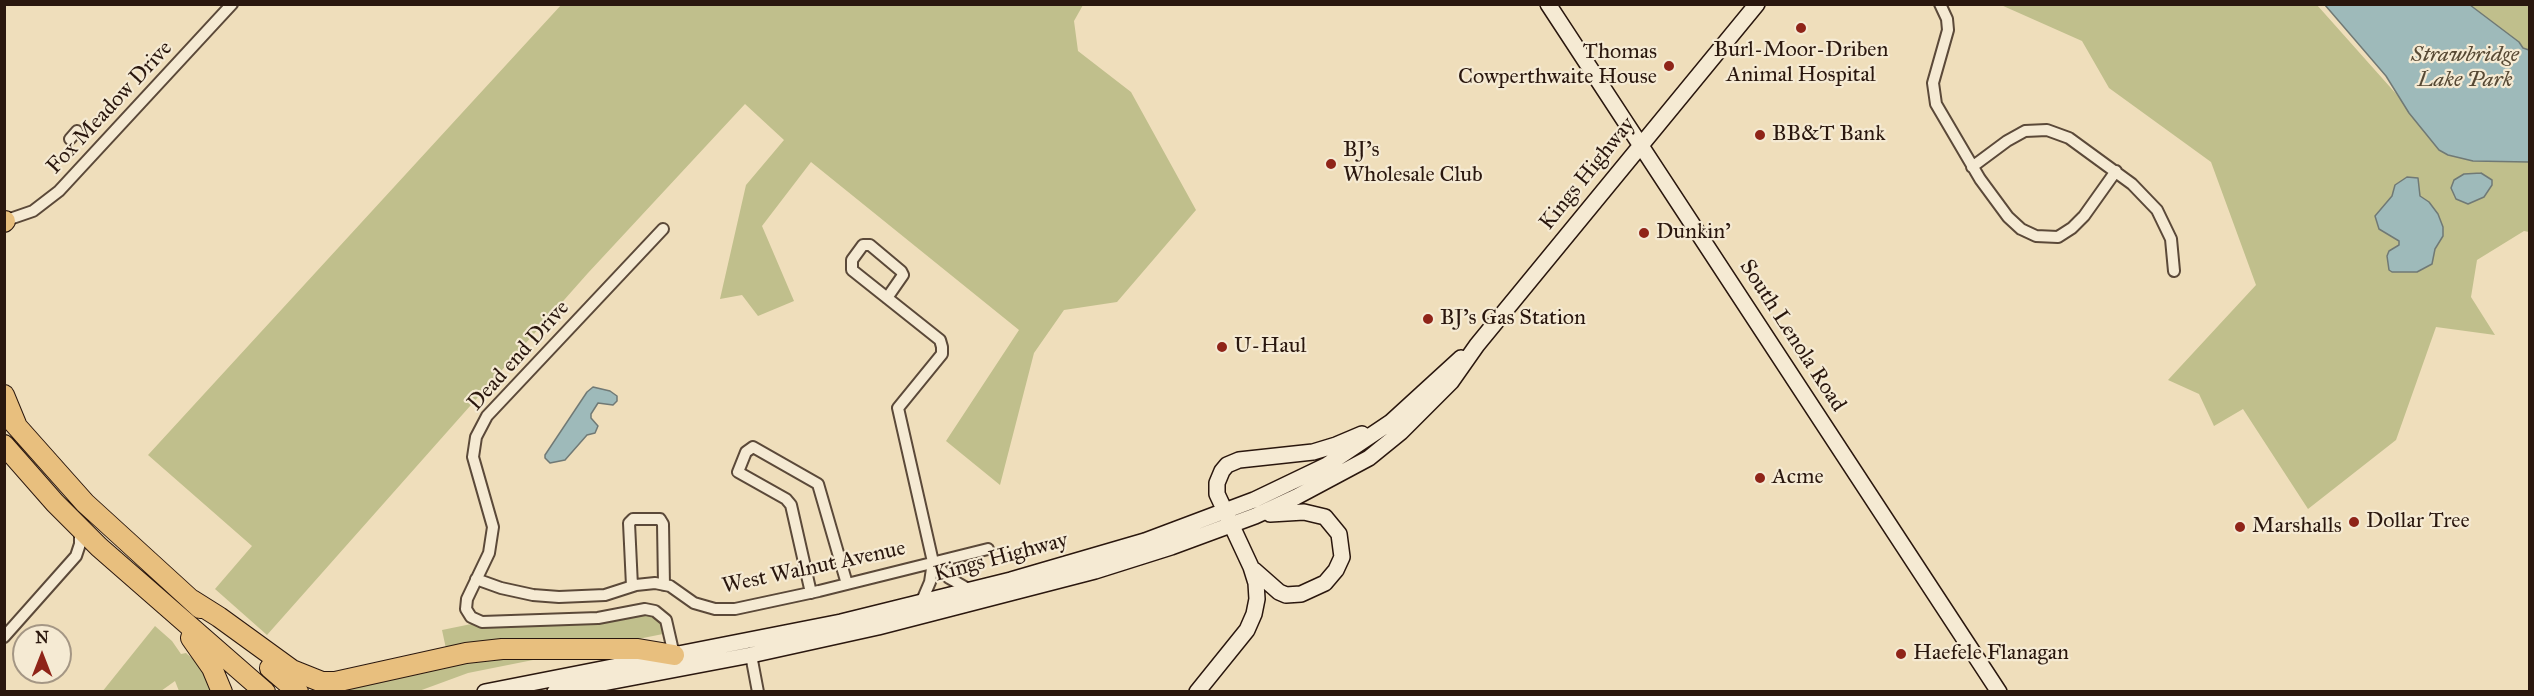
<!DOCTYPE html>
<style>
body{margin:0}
#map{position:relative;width:2534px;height:696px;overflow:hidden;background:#efdebb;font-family:"IM FELL Great Primer",serif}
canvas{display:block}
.frame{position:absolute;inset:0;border:6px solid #2a170e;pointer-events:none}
.north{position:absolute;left:12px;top:624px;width:60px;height:60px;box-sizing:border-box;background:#f5ead3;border:2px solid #a49684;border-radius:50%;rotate:0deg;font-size:16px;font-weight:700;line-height:24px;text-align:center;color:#2a170e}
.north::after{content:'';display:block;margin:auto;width:21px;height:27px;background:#8f2418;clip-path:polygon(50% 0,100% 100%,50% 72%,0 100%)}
</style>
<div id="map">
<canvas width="2534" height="696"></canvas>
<div class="frame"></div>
<div class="north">N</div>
</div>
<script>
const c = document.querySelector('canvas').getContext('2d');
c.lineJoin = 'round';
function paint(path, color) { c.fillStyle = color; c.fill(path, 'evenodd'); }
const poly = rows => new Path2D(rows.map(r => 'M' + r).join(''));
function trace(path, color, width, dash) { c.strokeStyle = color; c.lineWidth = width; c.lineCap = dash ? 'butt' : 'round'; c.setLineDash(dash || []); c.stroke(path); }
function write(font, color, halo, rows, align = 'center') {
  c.font = font + ' "IM FELL Great Primer",serif'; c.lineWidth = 4.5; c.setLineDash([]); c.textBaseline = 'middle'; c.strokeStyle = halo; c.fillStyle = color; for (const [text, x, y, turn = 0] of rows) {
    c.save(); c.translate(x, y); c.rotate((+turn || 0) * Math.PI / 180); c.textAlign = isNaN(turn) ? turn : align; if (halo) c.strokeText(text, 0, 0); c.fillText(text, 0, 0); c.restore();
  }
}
const green = poly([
 [562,4,1083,5,1074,21,1078,51,1131,92,1196,210,1117,302,1064,310,1034,353,1000,485,946,441,1019,330,811,162,762,226,794,301,758,316,742,295,720,299,746,185,784,140,745,104,588,273,267,635,215,589,252,546,148,455],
 [2001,5,2317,5,2439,142,2330,5,2529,5,2529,232,2524,231,2477,260,2471,297,2495,335,2436,327,2396,440,2308,509,2243,409,2214,426,2199,394,2168,380,2256,285,2211,162,2109,88,2082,41],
 [647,607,666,622,668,633,468,673,419,691,332,691,448,658,442,630,486,621],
 [155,626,172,641,181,654,186,653,230,691,179,691,175,681,161,691,102,692]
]);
const water = poly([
 [2325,5,2470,5,2519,42,2523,48,2529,50,2529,162,2473,161,2448,155,2439,150,2409,113,2386,76,2325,5],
 [2481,173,2492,180,2492,185,2484,197,2468,204,2456,199,2451,188,2454,180,2464,174,2481,173],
 [2407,177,2418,178,2420,196,2429,202,2438,214,2443,227,2443,236,2435,249,2432,264,2417,272,2392,272,2389,270,2387,256,2389,251,2399,245,2399,241,2379,229,2375,216,2392,196,2395,185,2407,177],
 [593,387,610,391,617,396,617,401,613,405,598,403,591,414,591,418,598,426,595,433,587,435,565,460,550,463,545,458,545,455,587,392,593,387]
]);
const street = poly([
 [1940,4,1947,19,1948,30,1933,83,1936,104,1980,179,2008,217,2021,229,2036,236,2058,237,2072,228,2084,216,2116,171],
 [70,139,77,131],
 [1972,167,2007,141,2025,131,2047,130,2069,138,2132,184,2157,210,2171,239,2174,271],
 [4,221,33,211,59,191,232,4],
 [663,229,487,416,476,437,473,457,493,527,489,553,467,599,466,609,471,617,482,622,598,618,645,609,655,611,666,620,674,655],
 [887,298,903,275,901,271,870,245,863,245,852,260,852,270,940,340,942,347,942,354,898,408,933,562,930,582,921,603],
 [933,562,949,578,970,590],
 [476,579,501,588,533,595,559,597,605,595,636,585,655,583,670,586,694,603,715,609,735,609,819,591,988,549],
 [632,586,629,523,633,519,660,519,663,524,664,585],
 [811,593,791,505,786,499,738,472,746,452,753,447,818,484,847,584],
 [4,637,76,556,80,544,80,528],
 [751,655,758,692]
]);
const secondary = poly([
 [1548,4,1999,692],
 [1254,570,1279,592,1286,595,1301,594,1325,583,1336,570,1342,557,1339,534,1325,517,1304,512,1270,514],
 [485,692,841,622,1011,580,1145,541,1254,500,1327,465,1391,422,1461,358],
 [555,692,751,655,878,627,1095,571,1171,547,1255,516,1296,497,1369,458,1401,432,1451,382,1477,345,1757,4],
 [1197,692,1247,630,1254,614,1257,599,1256,583,1251,567,1217,494,1217,483,1222,471,1227,465,1239,460,1313,452,1336,445,1362,434]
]);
const highway = poly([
 [4,222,5,221],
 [4,395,16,424],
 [4,412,85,503,200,608],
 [4,445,55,503,99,547,265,692],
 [192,600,219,617,292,670,322,682,335,682,466,653,502,649,638,649,674,655],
 [191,638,212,668,222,692],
 [270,668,298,692]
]);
const markers = [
 [1801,28,6,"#8f2418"],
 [1669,66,6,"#8f2418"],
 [1760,135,6,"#8f2418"],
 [1331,164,6,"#8f2418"],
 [1644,233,6,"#8f2418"],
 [1428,319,6,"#8f2418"],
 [1222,347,6,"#8f2418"],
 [1760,478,6,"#8f2418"],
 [2354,522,6,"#8f2418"],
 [2240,527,6,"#8f2418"],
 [1901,654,6,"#8f2418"]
];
const poiNames = [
 ["Burl-Moor-Driben",1801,51,"center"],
 ["Animal Hospital",1801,76,"center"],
 ["Thomas",1657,53,"right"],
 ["Cowperthwaite House",1657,78,"right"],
 ["BB&T Bank",1772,135],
 ["BJ's",1343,151],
 ["Wholesale Club",1343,176],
 ["Dunkin'",1656,233],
 ["BJ's Gas Station",1440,319],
 ["U-Haul",1234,347],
 ["Acme",1772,478],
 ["Dollar Tree",2366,522],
 ["Marshalls",2252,527],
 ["Haefele Flanagan",1913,654]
];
const parkNames = [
 ["Strawbridge",2465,56],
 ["Lake Park",2465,81]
];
const streetNames = [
 ["Fox Meadow Drive",110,108,-47],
 ["Kings Highway",1588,174,-51],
 ["South Lenola Road",1792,336,57],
 ["Dead end Drive",519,356,-48],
 ["Kings Highway",1001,558,-15],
 ["West Walnut Avenue",814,568,-12]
];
paint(green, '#c0bf8c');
paint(water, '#9ebaba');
trace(water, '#707975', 1.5);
trace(street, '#5b4939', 14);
trace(secondary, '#2a170e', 18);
trace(highway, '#2a170e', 22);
trace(street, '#f5ead3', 10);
trace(secondary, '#f5ead3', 15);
trace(highway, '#e8bf7e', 20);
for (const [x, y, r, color] of markers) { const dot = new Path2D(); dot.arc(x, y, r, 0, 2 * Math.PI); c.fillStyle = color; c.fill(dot); trace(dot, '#f5ead3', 2); }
write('22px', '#2a170e', '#f5ead3', poiNames, 'left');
write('italic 22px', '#574934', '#f5ead3', parkNames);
write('22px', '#2a170e', '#f5ead3', streetNames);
</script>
